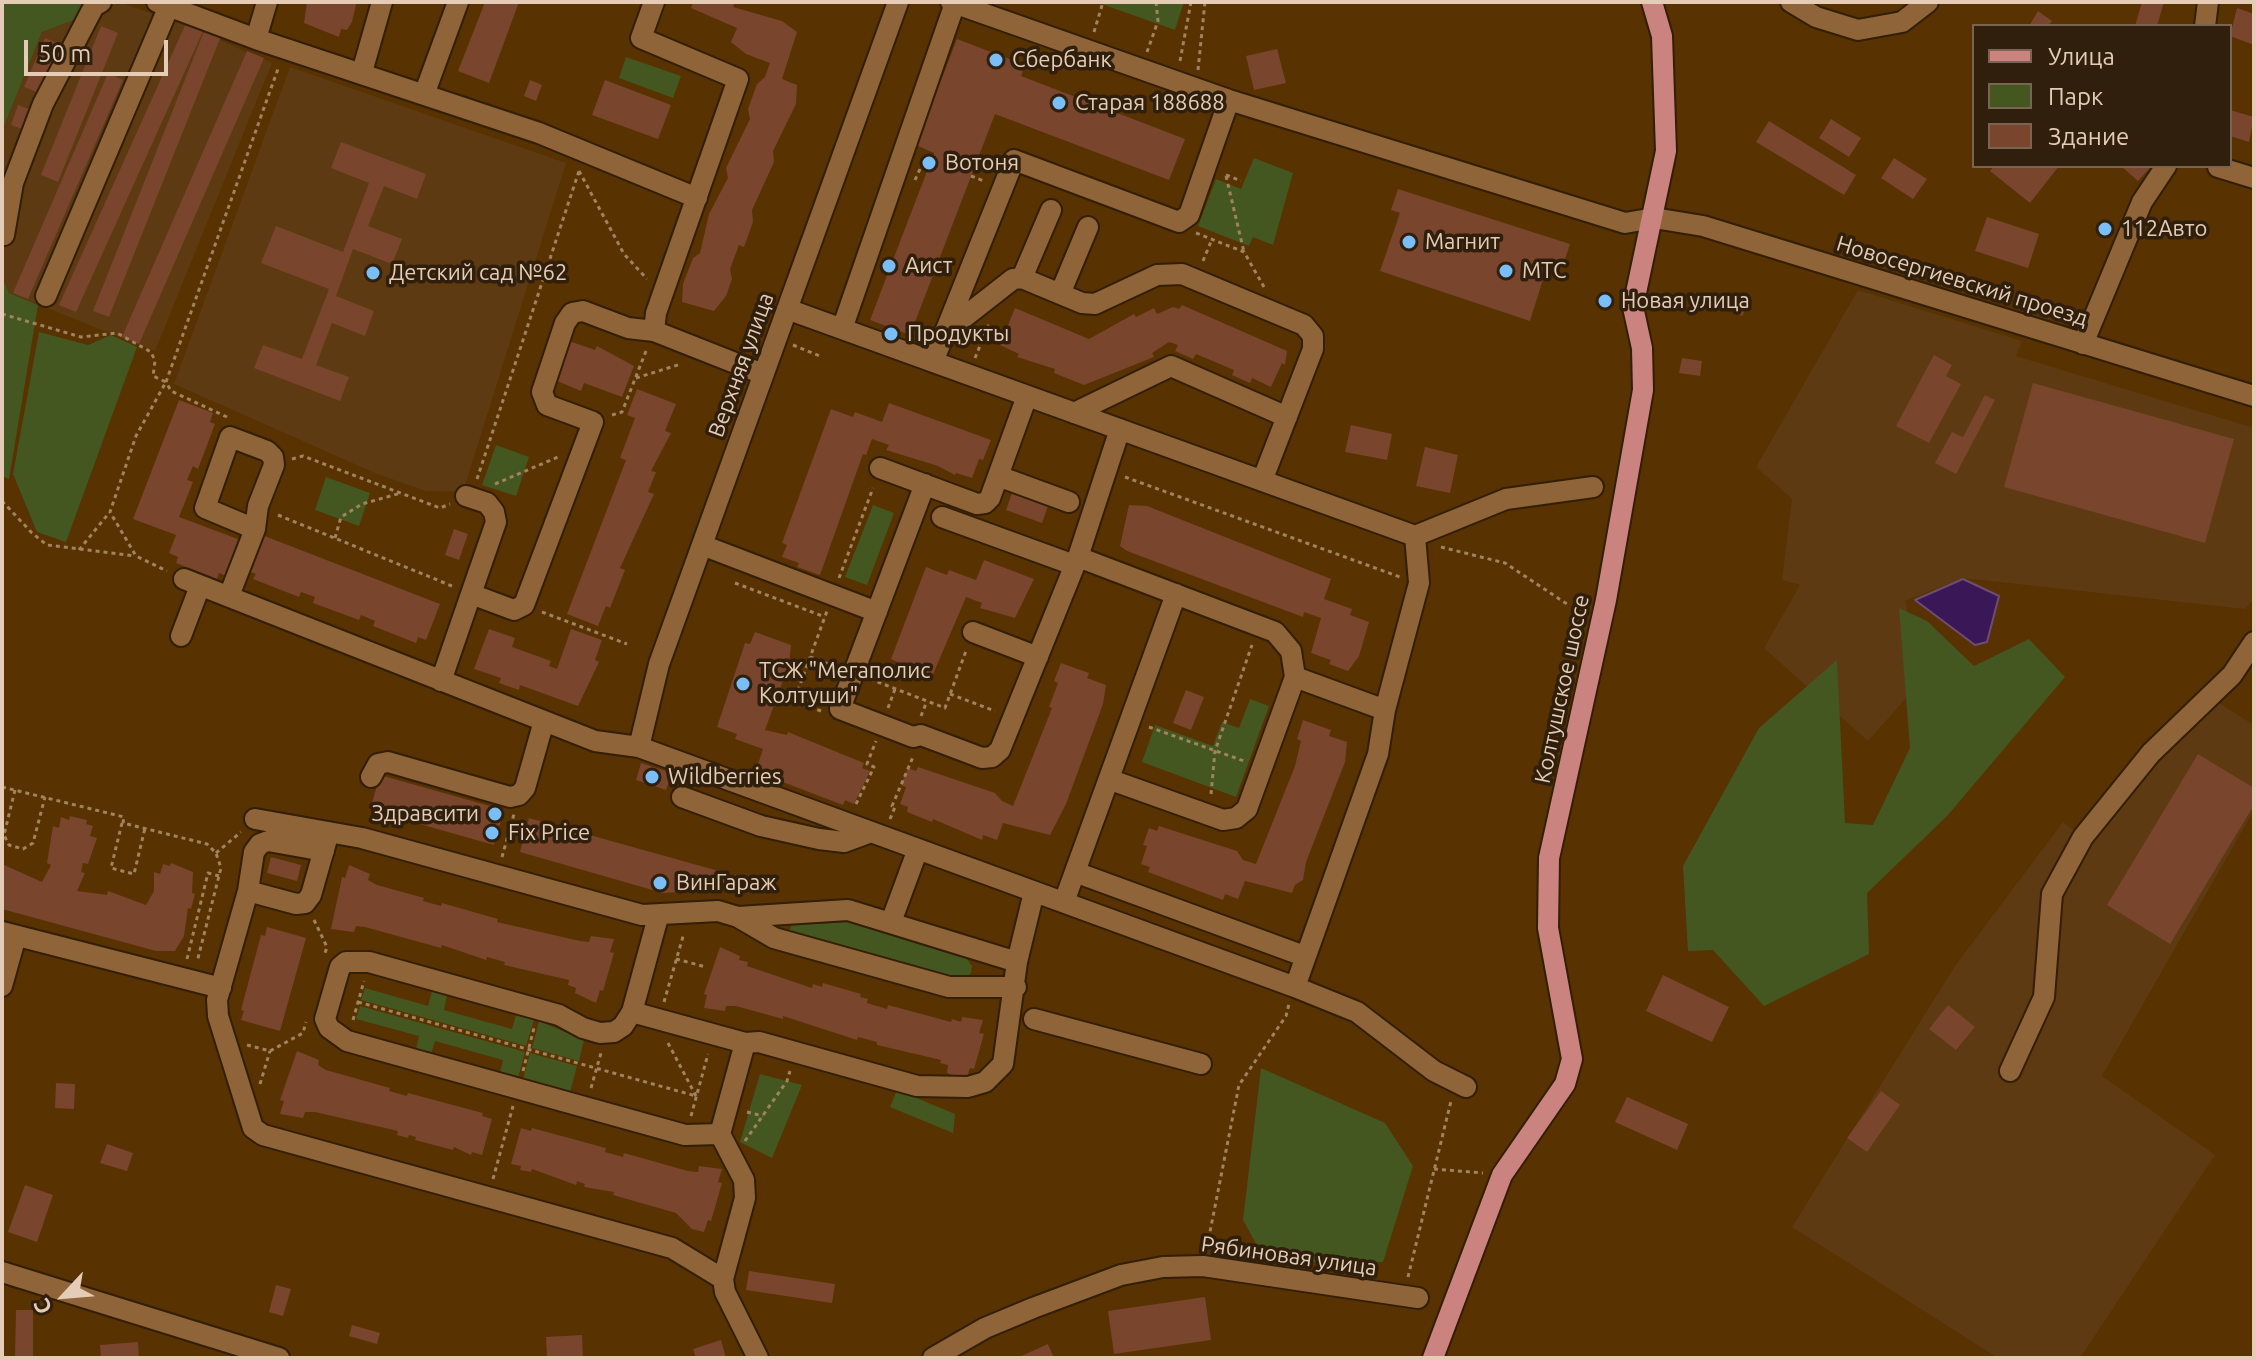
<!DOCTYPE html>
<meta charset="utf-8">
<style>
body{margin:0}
#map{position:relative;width:2256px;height:1360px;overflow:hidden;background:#583200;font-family:Ubuntu,sans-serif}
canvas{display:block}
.frame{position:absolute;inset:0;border:4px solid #e4ccb6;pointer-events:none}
.legend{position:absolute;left:1972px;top:24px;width:260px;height:144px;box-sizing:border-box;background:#301f0d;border:2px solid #786451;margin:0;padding:10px 14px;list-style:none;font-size:24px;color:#e4ccb6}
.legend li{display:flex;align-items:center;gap:16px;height:40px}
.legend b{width:40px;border:2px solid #786451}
.north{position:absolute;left:24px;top:1256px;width:80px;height:80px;-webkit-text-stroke:6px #301f0d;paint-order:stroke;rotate:244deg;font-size:22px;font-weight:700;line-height:32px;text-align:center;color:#e4ccb6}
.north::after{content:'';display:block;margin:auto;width:28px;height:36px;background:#e4ccb6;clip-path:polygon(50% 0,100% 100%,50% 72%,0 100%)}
.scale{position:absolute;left:24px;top:40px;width:144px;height:36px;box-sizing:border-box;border:4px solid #e4ccb6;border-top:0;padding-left:10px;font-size:24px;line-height:28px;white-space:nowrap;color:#e4ccb6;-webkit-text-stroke:6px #301f0d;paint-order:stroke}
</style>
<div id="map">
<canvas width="2256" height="1360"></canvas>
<div class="frame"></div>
<ul class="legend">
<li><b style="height:10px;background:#cb837f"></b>Улица</li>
<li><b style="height:22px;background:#445720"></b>Парк</li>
<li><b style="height:22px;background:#79452d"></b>Здание</li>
</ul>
<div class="north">С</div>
<div class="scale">50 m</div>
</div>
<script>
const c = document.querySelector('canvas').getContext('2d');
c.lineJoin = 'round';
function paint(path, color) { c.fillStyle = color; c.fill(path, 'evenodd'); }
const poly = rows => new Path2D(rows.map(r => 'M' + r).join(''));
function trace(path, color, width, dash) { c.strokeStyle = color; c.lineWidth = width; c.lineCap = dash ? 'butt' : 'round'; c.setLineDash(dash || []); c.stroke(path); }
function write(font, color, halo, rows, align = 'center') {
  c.font = font + ' Ubuntu,sans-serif'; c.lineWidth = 7; c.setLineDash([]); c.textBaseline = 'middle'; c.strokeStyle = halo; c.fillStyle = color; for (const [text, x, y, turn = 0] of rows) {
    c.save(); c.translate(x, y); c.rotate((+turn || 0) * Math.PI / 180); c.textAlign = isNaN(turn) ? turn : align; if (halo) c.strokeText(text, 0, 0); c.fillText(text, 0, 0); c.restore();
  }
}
const built = poly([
 [121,3,186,25,272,63,155,351,9,293,2,277,2,131,42,32],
 [290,67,566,163,463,492,426,491,377,474,174,384],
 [1858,290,2022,341,2016,356,2254,428,2254,599,2245,609,1963,578,1905,601,1925,677,1868,741,1764,648,1800,585,1782,580,1792,499,1756,467],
 [2198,690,2254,725,2254,810,2102,1076,2215,1155,2080,1358,1998,1358,1792,1227,1955,966,2063,822,2077,833]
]);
const green = poly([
 [2,2,122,2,42,32,2,131],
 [1096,2,1184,2,1175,30],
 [626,57,681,76,673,98,619,78],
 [1254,158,1293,173,1273,245,1253,237,1249,246,1198,226,1216,179,1241,189],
 [2,277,9,293,38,305,9,479,2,476],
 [39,332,88,345,111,335,137,347,66,542,37,532,13,474],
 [496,445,529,457,516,496,482,485],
 [326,477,370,493,359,526,315,510],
 [873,505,894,513,867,585,845,577],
 [1899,608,1927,621,1974,666,2029,639,2065,677,1947,816,1867,893,1869,954,1764,1006,1713,950,1688,951,1683,866,1759,728,1837,660,1845,823,1873,825,1910,748],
 [1250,699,1269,706,1236,797,1142,762,1155,725,1213,746,1222,722,1239,728],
 [849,922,964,955,972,966,971,973,966,978,950,978,789,931,792,925],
 [365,988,428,1006,432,991,447,995,444,1010,512,1029,516,1015,534,1020,526,1046,361,1000],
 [360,1006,525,1052,518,1078,500,1073,503,1060,435,1041,431,1054,416,1049,419,1036,356,1019],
 [539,1021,584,1040,579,1061,532,1048],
 [530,1053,577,1066,570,1092,523,1079],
 [1261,1068,1385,1123,1413,1166,1383,1262,1320,1263,1260,1251,1243,1220],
 [760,1074,802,1085,772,1158,740,1142],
 [897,1090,955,1114,953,1133,890,1107]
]);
const water = poly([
 [1963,579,1999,596,1987,642,1975,645,1915,600,1963,579]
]);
const building = poly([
 [307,2,355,2,356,5,352,22,347,30,341,29,339,37,304,23],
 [485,2,519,2,489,83,458,71],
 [693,2,735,2,733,7,782,21,797,32,782,79,797,85,796,104,773,151,774,162,752,210,753,222,744,247,739,245,730,269,732,279,726,296,714,311,682,302,683,284,693,258,700,253,709,214,728,178,726,168,750,119,748,109,757,84,765,77,770,63,746,54,731,42,737,28,691,8],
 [2142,2,2164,2,2157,26,2135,26],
 [2237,8,2254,14,2254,45,2230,36],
 [2038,11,2052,21,2048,26,2029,26],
 [187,21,204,29,76,312,59,305],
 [101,26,118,33,58,182,41,175],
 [205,29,221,36,109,317,93,311],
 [45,38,59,44,39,93,24,87],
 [957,39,1025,65,1021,76,1185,139,1169,180,995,114,910,335,870,320,934,153,916,145],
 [1277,49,1286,83,1254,90,1246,56],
 [247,51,264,58,139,344,122,337],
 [108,73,123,80,28,299,13,293],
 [530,80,542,85,536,101,524,96],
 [605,80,671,105,658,139,592,115],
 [18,105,29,109,22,129,11,125],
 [2230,110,2254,117,2249,142,2230,136],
 [1831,119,1861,138,1849,157,1819,138],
 [1769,121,1856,175,1844,195,1756,142],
 [341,142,426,174,417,199,384,186,368,226,402,239,392,264,353,249,336,296,374,311,365,336,332,323,316,365,349,377,340,401,254,368,263,345,302,359,329,289,261,263,276,226,343,252,369,183,331,168],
 [1894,158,1927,179,1913,199,1881,178],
 [1994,166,2059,166,2030,203,1990,171],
 [2121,166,2152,166,2138,181],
 [1398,189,1570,244,1563,265,1549,260,1530,321,1380,271,1400,213,1391,210],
 [1987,217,2039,234,2028,268,1975,251],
 [1721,292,1748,304,1742,316,1716,304],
 [1182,305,1287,351,1285,365,1282,363,1271,387,1252,378,1250,383,1232,375,1234,370,1196,354,1193,359,1175,351,1178,345,1169,342,1152,353,1154,357,1084,385,1054,373,1055,369,1017,357,1019,354,1000,345,1015,308,1089,339,1134,314,1136,317,1154,308,1157,314,1173,307,1179,309],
 [569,341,595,350,597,346,634,366,622,397,584,383,581,391,555,380],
 [1934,355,1952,365,1946,376,1961,384,1929,443,1896,426],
 [1682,358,1702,361,1700,376,1679,373],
 [2033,383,2234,439,2205,543,2004,487],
 [637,389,676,404,665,431,671,433,651,471,656,472,648,492,654,494,620,568,625,570,610,608,606,606,598,626,567,614,626,460,620,458,635,418,627,415],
 [1985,395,1995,400,1956,474,1935,463,1952,432,1963,437],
 [179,400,213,413,210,422,215,424,198,469,193,466,187,480,193,482,179,517,243,541,229,577,219,573,217,579,176,563,178,557,169,553,176,535,133,519],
 [889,403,991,440,983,460,979,459,972,478,956,473,955,475,938,466,886,450,889,445,872,439,866,455,863,454,820,575,797,567,799,563,782,557,787,545,782,543,831,409,853,417,855,412,882,422],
 [1351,425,1392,434,1387,460,1345,452],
 [1425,447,1458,455,1450,493,1416,486],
 [1012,493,1048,506,1042,523,1006,510],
 [1129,505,1147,506,1331,579,1324,599,1352,609,1350,615,1369,622,1359,656,1348,671,1329,664,1331,660,1311,653,1321,618,1304,612,1303,617,1127,551,1120,546],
 [454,529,468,534,459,560,445,555],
 [262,535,440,604,426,640,418,637,416,643,373,626,375,621,361,615,359,620,313,603,315,597,301,592,299,597,253,579,256,574,248,571],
 [984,560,1034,579,1015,618,980,608,982,603,966,597,931,679,891,659,926,567,947,575,949,570,976,580],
 [489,629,515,638,512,647,551,661,549,666,557,669,571,629,602,640,595,660,599,662,578,706,520,685,519,690,499,683,501,678,474,669],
 [755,632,791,645,789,664,765,730,787,735,788,732,864,763,862,768,870,771,854,804,845,800,843,805,767,776,769,772,757,767,763,749,735,739,737,734,717,727,745,643,750,644],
 [1061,663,1089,673,1087,678,1106,685,1103,704,1066,804,1050,835,1003,823,997,840,983,835,982,840,933,819,932,822,907,812,908,807,900,804,906,787,901,785,908,768,916,771,918,767,995,793,1002,801,1013,806,1052,708,1049,707,1058,683,1054,681],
 [1186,690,1204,697,1191,730,1173,723],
 [1303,720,1331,730,1329,736,1347,742,1345,762,1306,862,1303,880,1295,885,1292,893,1245,881,1238,899,1225,894,1223,900,1148,872,1150,867,1141,864,1147,846,1143,845,1149,828,1157,831,1159,826,1237,851,1243,860,1256,864,1295,766,1301,741,1297,739],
 [2198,754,2254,788,2254,805,2170,944,2107,905],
 [641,763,672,773,666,790,636,780],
 [380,775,504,810,494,845,370,810],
 [70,816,87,820,86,824,93,826,90,836,97,838,88,864,83,863,81,872,85,873,77,891,107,895,108,891,146,905,154,891,154,872,160,874,163,864,170,866,171,863,193,872,192,893,195,894,191,909,188,908,184,936,175,951,156,951,2,909,2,864,42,882,51,865,47,863,53,826,59,828,61,817,69,820],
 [529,818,758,882,757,887,663,893,520,852],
 [271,857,301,865,297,881,267,873],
 [349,865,370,874,368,880,377,885,424,898,423,901,441,906,442,903,498,919,497,922,580,941,589,942,591,936,614,939,610,952,614,953,603,991,600,990,596,1003,575,993,576,988,568,985,569,980,504,965,505,962,487,957,486,960,442,945,441,948,365,927,356,926,354,932,331,929,342,877,345,878],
 [267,927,306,938,280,1031,241,1020,244,1011,241,1010,261,935,265,936],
 [720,947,740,956,739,960,748,962,747,966,812,988,813,984,822,987,823,983,861,994,860,997,868,999,867,1003,887,1009,888,1005,951,1022,952,1019,961,1022,962,1017,983,1020,979,1033,984,1034,974,1069,970,1068,966,1081,947,1073,948,1065,940,1063,941,1060,877,1045,877,1042,858,1037,857,1040,783,1016,783,1019,736,1006,726,1006,725,1011,704,1008,707,995,704,994],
 [1663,975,1729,1007,1712,1042,1646,1011],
 [1948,1005,1975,1027,1956,1050,1929,1029],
 [297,1051,319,1060,318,1065,326,1070,390,1088,389,1091,407,1096,408,1093,483,1113,482,1116,492,1119,482,1155,472,1152,471,1155,454,1147,453,1150,415,1140,416,1137,409,1135,408,1138,397,1135,398,1131,315,1112,305,1112,303,1118,280,1114,284,1101,280,1100],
 [56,1083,75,1084,74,1109,55,1108],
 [1881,1091,1900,1105,1867,1152,1847,1138],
 [1627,1097,1688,1124,1677,1150,1615,1122],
 [521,1128,531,1131,532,1128,606,1148,605,1152,623,1157,624,1153,688,1171,698,1172,699,1166,722,1169,718,1182,722,1183,711,1221,708,1220,704,1232,692,1229,676,1213,613,1195,614,1192,584,1187,585,1184,577,1181,576,1185,532,1169,531,1172,520,1170,521,1166,511,1164],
 [107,1144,133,1153,127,1171,100,1163],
 [25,1185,53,1195,37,1242,8,1232],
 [749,1271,835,1284,832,1303,746,1290],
 [276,1285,291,1289,283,1316,269,1312],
 [1205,1297,1211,1340,1114,1354,1108,1311],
 [16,1310,33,1310,33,1358,15,1358],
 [352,1325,380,1333,377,1344,349,1336],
 [582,1335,583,1358,547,1358,546,1337],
 [721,1340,726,1358,696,1358,693,1349],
 [138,1342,139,1358,101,1358,100,1345],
 [1048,1344,1054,1358,1017,1358]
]);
const path = poly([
 [1094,32,1103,2],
 [1147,52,1158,21,1156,2],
 [1180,61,1191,2],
 [1198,70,1205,2],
 [579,171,624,254,647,279],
 [1226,175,1241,181],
 [971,176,984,181],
 [1226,176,1244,252],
 [915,180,925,158,931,161],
 [1196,233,1244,252,1264,287],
 [1203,261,1212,239],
 [2,314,81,337,117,333,151,352,155,361,153,376,166,382,136,436,110,512,136,556,167,571],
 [793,345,820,356],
 [975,358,989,324],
 [636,378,681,364],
 [612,415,622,412,646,351],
 [227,417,171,391,166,382,279,66],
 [292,459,303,456,440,508,450,504],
 [1125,477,1400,577],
 [477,479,579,171],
 [495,484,558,457],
 [2,501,32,533,47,545,135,556],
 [278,515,452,586],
 [335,538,341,517,362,504,401,493],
 [1441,547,1505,563,1567,604],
 [79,550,109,513],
 [839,578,873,488],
 [735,583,825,617],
 [542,612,627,644],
 [810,657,836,667],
 [870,679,945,708,966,651],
 [950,694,995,711],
 [888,708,895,689],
 [821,711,794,701,827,611],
 [921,716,927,701],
 [1149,727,1244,761],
 [2,787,124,817,123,823,207,844,216,853,221,868,197,962],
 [15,790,4,835,9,845,23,849,33,843,45,797],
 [1211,794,1215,751,1252,645],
 [856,804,874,767,867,764,876,741],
 [890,819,895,807,892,806,913,757],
 [122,823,111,868,134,874,145,828],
 [216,853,241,832],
 [502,857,514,814],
 [314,920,327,947,325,953],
 [187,959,208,873,219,876],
 [676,959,706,967],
 [358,1002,696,1096],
 [664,1002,684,933],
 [353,1020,364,981],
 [668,1043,696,1096],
 [247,1045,270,1051,303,1033,306,1022],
 [523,1071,534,1028],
 [260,1084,270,1051],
 [591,1088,601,1053],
 [747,1112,763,1116],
 [691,1116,708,1054],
 [745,1141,787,1081,790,1071],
 [1434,1169,1483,1173],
 [493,1179,513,1106],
 [1207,1247,1239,1085,1286,1016,1289,1004],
 [1408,1277,1451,1101]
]);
const minor = poly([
 [157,2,256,39],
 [267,2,256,39,539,133,697,198],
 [654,2,641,38,738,79,656,313,654,331,763,374],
 [951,2,1229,100,1625,223,1654,218,1703,226,2254,396],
 [1791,2,1816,17,1858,30,1902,22,1928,2],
 [2205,26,2208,2],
 [362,72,382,2],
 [425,92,458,2],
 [2218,167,2254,178],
 [4,235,13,183,43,104,94,6,101,2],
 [1022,278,1051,210],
 [1060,294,1088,227],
 [46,296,169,6],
 [787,309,1415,536,1506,499,1593,487],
 [842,329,955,3],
 [944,333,1013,279,1022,278,1082,303,1095,304,1157,275,1182,274,1304,325,1313,336,1313,349,1262,481],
 [2083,344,2142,202,2166,166],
 [933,362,1014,160,1179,222,1189,215,1229,100],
 [1074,413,1171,366,1287,417],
 [880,468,977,504,985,503,990,498,1027,396],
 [998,476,1069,502],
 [925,484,840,709,913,737,921,735,982,758,992,757,1000,750,1078,557,1120,429],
 [466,496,487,503,494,512,496,522,471,594],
 [942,517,1074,565],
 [702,545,877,612],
 [1078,557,1275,632,1291,651,1295,677,1247,809,1236,818,1223,820,1111,780],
 [184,579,595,741,639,747,1295,987,1357,1012,1434,1071,1466,1087],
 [229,596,255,529,258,506,274,465,273,457,267,451,230,437,205,508,255,529],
 [973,632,1038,657],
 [181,636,200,586],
 [1295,677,1385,710],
 [441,681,471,594,514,610,524,605,593,422,547,405,542,392,565,323,572,313,583,311,628,328,654,331],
 [639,747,659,664,898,2],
 [371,777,378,764,388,762,510,797,519,795,525,788,544,721],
 [682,797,761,826,819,839,844,842,871,832],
 [255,819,362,838,642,915,718,911,738,917,848,910,1017,962],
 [329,832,311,895,305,903,296,904,248,891,217,1000,218,1016,253,1128,263,1135,672,1248,723,1279],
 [1075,872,1304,956],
 [248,891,254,852,260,844,268,841,324,851],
 [1064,902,1176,594],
 [658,917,632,1012,623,1026,614,1032,600,1033,583,1028,559,1015,369,962,346,962,340,967,325,1019,329,1028,347,1041,685,1135,720,1134,744,1180,745,1198,723,1279,725,1292,758,1358],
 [738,917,774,938,949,987,1016,987],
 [891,922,918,849],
 [2,932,221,988],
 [2,986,16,936],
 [1295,987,1378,754,1385,710,1419,583,1415,536],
 [632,1012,745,1043,759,1042,917,1086,968,1087,985,1082,1003,1064,1017,962,1034,892],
 [1034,1019,1201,1064],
 [2010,1071,2044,997,2052,894,2083,837,2151,753,2232,675,2254,642],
 [720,1134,745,1043],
 [2,1272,279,1358],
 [933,1358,985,1328,1033,1308,1121,1275,1163,1267,1203,1266,1418,1298]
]);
const major = poly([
 [1433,1358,1502,1175,1565,1084,1572,1059,1548,928,1549,858,1606,600,1643,390,1642,348,1633,307,1666,151,1662,36,1652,2]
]);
const markers = [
 [996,60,8,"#7abef8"],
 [1059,103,8,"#7abef8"],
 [929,163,8,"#7abef8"],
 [2105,229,8,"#7abef8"],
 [1409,242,8,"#7abef8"],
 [889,266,8,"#7abef8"],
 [1506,271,8,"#7abef8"],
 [373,273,8,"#7abef8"],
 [1605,301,8,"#7abef8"],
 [891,334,8,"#7abef8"],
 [743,684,8,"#7abef8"],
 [652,777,8,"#7abef8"],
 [495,814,8,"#7abef8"],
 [492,833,8,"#7abef8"],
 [660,883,8,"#7abef8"]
];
const poiNames = [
 ["Сбербанк",1012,60],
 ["Старая 188688",1075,103],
 ["Вотоня",945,163],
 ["112Авто",2121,229],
 ["Магнит",1425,242],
 ["Аист",905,266],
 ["МТС",1522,271],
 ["Детский сад №62",389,273],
 ["Новая улица",1621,301],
 ["Продукты",907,334],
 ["ТСЖ \"Мегаполис",759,671],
 ["Колтуши\"",759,696],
 ["Wildberries",668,777],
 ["Здравсити",479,814,"right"],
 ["Fix Price",508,833],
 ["ВинГараж",676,883]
];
const streetNames = [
 ["Новосергиевский проезд",1962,281,17],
 ["Верхняя улица",741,365,-70],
 ["Колтушское шоссе",1562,689,-78],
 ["Рябиновая улица",1289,1256,8]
];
paint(built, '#5d3a12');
paint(green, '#445720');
paint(water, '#3a1757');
trace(water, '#6d4d74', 2);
paint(building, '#79452d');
trace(minor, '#331e06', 24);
trace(major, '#331e06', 24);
trace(path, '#a1835f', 3, [4, 4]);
trace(minor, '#8f6439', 20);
trace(major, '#cb837f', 20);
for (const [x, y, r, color] of markers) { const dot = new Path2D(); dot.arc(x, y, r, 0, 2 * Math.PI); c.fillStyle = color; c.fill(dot); trace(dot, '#301f0d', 3); }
write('22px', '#e4ccb6', '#301f0d', poiNames, 'left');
write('22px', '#e4ccb6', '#301f0d', streetNames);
</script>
